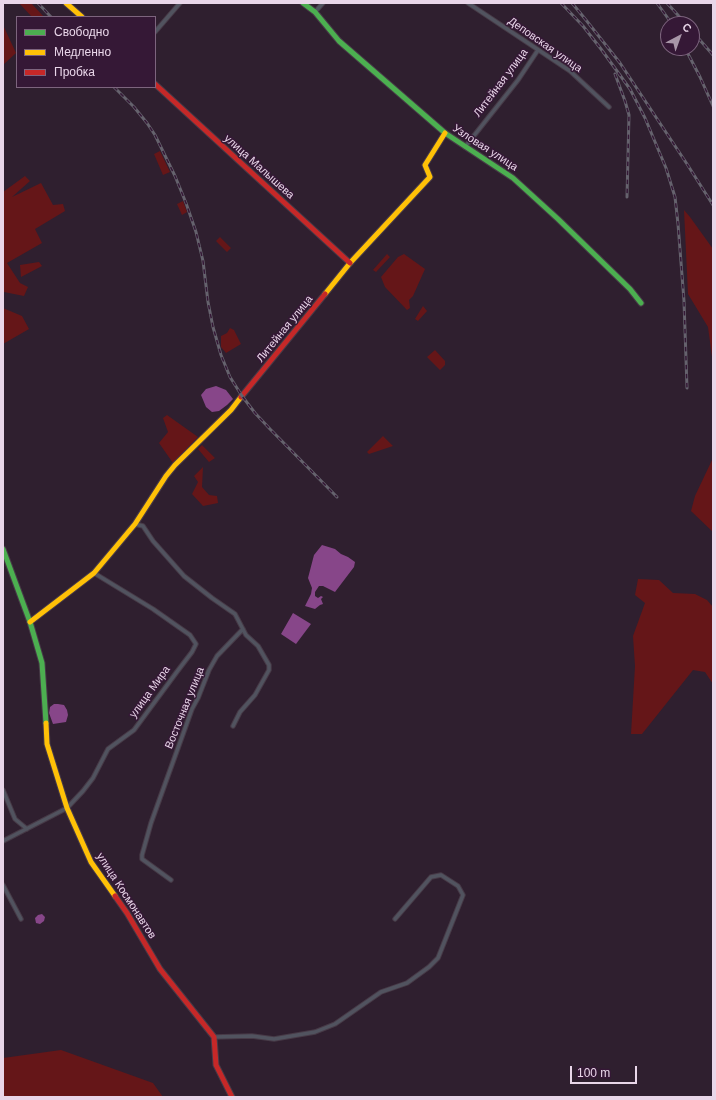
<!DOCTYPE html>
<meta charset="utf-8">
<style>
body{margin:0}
#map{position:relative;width:716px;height:1100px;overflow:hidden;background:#2f1f2f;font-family:Helvetica,sans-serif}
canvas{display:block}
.frame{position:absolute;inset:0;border:4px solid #e9d6e9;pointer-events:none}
.legend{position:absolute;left:16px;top:16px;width:140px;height:72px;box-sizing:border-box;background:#351836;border:1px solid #7d647e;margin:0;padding:5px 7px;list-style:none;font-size:12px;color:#e9d6e9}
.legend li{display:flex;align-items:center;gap:8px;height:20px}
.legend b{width:20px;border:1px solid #7d647e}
.north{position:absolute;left:660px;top:16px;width:40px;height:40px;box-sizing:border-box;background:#351836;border:1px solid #7d647e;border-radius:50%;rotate:41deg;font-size:11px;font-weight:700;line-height:16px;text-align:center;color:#e9d6e9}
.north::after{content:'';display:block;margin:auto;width:14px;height:18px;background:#a896a8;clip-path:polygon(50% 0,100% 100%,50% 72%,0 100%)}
.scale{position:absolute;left:570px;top:1066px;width:67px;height:18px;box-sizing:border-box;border:2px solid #e9d6e9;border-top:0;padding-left:5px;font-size:12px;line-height:14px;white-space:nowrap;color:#e9d6e9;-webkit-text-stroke:3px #351836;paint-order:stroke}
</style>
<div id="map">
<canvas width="716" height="1100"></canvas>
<div class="frame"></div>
<ul class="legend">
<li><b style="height:5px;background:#4caf50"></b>Свободно</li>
<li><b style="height:5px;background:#ffc107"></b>Медленно</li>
<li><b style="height:5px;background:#c62828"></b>Пробка</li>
</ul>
<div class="north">С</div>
<div class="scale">100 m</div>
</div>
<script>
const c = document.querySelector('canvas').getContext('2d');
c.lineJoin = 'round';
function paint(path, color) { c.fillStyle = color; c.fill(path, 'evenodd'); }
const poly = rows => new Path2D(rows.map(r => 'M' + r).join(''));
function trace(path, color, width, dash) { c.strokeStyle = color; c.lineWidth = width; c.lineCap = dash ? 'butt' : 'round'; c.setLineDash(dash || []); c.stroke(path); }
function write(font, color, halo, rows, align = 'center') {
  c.font = font + ' Helvetica,sans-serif'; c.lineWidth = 3; c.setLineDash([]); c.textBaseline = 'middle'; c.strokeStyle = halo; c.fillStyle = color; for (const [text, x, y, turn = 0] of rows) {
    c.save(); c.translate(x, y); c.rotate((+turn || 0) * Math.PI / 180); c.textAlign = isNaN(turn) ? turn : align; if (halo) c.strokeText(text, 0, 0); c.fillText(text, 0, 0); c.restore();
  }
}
const green = poly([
 [19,3,31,3,44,17,32,17],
 [3,25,16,53,3,65],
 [160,151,170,172,163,175,154,154],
 [25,176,30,181,12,197,41,183,53,205,63,204,65,211,35,229,42,243,7,263,20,283,28,287,24,296,4,292,3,289,3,192],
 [183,201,187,212,182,215,177,204],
 [684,210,690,217,713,249,713,364,708,327,688,294],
 [220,237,231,248,227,252,216,241],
 [387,254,390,257,376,272,373,270],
 [404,254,425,269,413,296,409,300,410,308,407,310,385,287,381,277,398,257],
 [39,262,42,266,21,277,20,265],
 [423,306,427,311,418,321,415,319],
 [3,308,22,316,29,329,3,344],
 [230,328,234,330,241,344,226,353,221,347,221,336,227,333],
 [435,350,445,361,445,365,440,370,427,357],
 [167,415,198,437,173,463,159,443,168,432,163,418],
 [383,436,393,446,369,454,367,452],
 [202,445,215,458,209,462,198,449],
 [713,458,713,532,691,511,695,496],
 [203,467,202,487,209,495,217,496,218,503,203,506,192,494,198,482,194,476],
 [638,579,659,580,673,593,695,594,707,600,713,607,713,684,705,672,693,670,642,734,631,734,635,666,633,636,645,603,635,595],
 [61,1050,153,1083,163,1097,3,1097,3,1058]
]);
const water = poly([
 [216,386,226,390,233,399,227,405,219,411,212,412,206,407,201,395,206,389],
 [322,545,335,549,341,554,348,557,355,562,354,567,335,592,323,586,319,586,315,592,315,596,318,598,321,596,323,597,321,599,323,604,320,605,315,609,305,606,311,594,312,588,308,578,314,555],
 [293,613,311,624,296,644,281,634],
 [54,704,58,704,64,705,67,710,68,715,66,722,53,724,49,713,50,707],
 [42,914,45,917,44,921,40,924,36,923,35,918,38,915]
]);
const street = poly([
 [468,3,570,71,609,107],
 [315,12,323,3],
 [155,32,180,3],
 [465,147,518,80,538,50],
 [135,524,143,526,153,541,184,576,212,598,235,614,246,635,258,646,269,665,269,670,255,695,240,712,233,726],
 [3,790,15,819,27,829],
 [3,841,67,808,83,791,93,778,108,749,134,730,176,673,192,652,196,644,190,635,153,609,94,573],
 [171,880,142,859,142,855,151,823,192,709,198,698,209,670,217,656,243,629],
 [3,885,21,919],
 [214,1037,252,1036,274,1039,315,1032,335,1024,381,992,407,983,429,967,438,958,463,895,458,886,441,875,431,877,395,919]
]);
const fast = poly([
 [303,3,315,12,339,41,445,133,513,178,558,219,630,289,641,303],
 [3,549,30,622,42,663,46,723]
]);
const slow = poly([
 [66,3,82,17],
 [325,294,350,263,430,177,425,165,445,133],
 [30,622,94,573,135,524,166,476,175,465,231,410,241,397],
 [46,723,47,744,67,808,91,862,115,896]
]);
const jam = poly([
 [155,84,350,263],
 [241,397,325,294],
 [115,896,127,913,160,969,214,1037,216,1065,232,1097]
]);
const rail = poly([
 [38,3,51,17],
 [561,3,583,26,601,49,630,89,645,118,666,168,675,197,678,224,684,301,687,388],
 [572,3,586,20,620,63,687,164,713,205],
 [657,3,672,24],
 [667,3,686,24],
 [692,31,713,55],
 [685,48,700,77,713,106],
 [615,74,625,101,629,115,627,197],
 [114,87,134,107,147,123,155,135,175,176,186,203,196,232,203,261,208,302,213,327,221,355,230,377,242,396,255,413,270,429,337,497]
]);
const streetNames = [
 ["Деповская улица",545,45,35],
 ["Литейная улица",501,83,-53],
 ["Узловая улица",485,148,33],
 ["улица Малышева",259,167,42],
 ["Литейная улица",285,329,-51],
 ["улица Мира",150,692,-54],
 ["Восточная улица",185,708,-68],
 ["улица Космонавтов",126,896,57]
];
paint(green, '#651618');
paint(water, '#874689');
trace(street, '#473a47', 5.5);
trace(fast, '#473a47', 7);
trace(slow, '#473a47', 7);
trace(jam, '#473a47', 7);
trace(street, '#51535f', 3.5);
trace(fast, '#4caf50', 5);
trace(slow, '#ffc107', 5);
trace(jam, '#c62828', 5);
trace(rail, '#65626d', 3);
trace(rail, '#351836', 1.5, [4.5]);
write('11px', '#e9d6e9', '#351836', streetNames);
</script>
